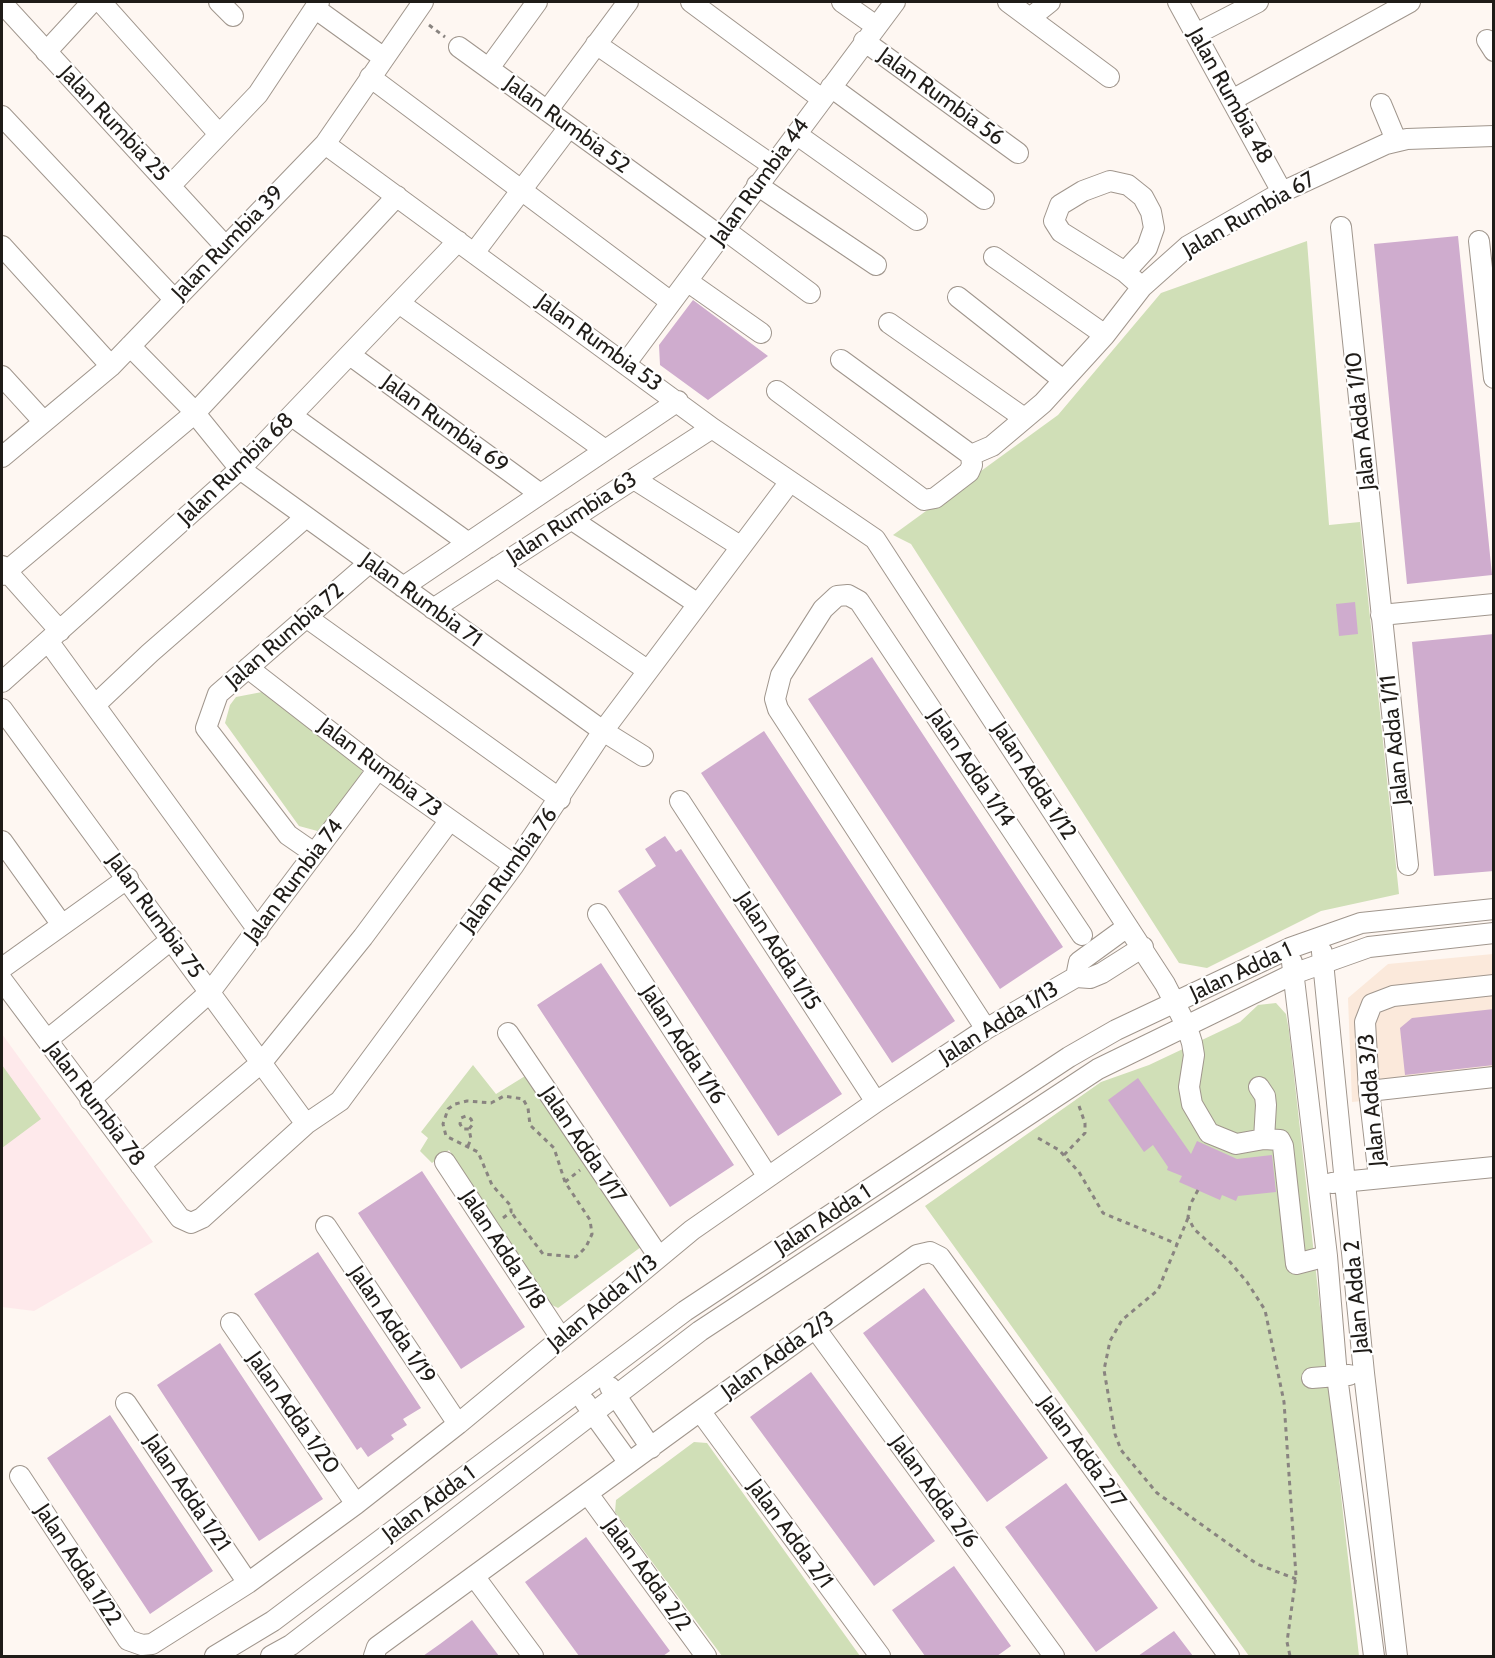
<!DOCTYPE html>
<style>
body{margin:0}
#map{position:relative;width:1495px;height:1658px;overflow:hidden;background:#fef7f2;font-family:Cabin,sans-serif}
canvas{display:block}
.frame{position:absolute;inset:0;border:3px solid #1f1c18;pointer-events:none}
</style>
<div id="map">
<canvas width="1495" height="1658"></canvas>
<div class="frame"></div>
</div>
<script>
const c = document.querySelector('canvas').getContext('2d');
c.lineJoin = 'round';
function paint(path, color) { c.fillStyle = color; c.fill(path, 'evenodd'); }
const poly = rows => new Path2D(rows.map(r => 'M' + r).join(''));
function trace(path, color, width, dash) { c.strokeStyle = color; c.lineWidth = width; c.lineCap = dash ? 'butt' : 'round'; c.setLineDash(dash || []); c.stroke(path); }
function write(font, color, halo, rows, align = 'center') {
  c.font = font + ' Cabin,sans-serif'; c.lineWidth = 4.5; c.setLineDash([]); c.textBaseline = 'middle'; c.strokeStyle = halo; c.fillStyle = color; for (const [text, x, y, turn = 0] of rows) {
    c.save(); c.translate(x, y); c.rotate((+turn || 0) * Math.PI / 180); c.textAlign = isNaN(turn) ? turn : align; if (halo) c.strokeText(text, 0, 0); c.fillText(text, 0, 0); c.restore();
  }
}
const built = poly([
 [1493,954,1493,1087,1352,1102,1348,998,1388,964]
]);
const education = poly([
 [2,1034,153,1242,34,1311,2,1307]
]);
const green = poly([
 [1307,241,1329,525,1360,522,1399,894,1321,911,1207,968,1179,963,911,544,893,535,1058,415,1161,293],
 [262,692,359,763,364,777,321,832,299,826,225,723,230,705,236,697],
 [1276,1003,1286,1014,1289,1031,1359,1656,1249,1656,925,1206,1101,1082,1149,1065,1240,1022,1258,1005],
 [2,1065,41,1119,2,1148],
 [473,1065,496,1094,530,1073,645,1244,558,1308,550,1304,449,1150,432,1163,420,1151,428,1138,421,1132],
 [694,1442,707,1443,860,1656,722,1656,615,1512,616,1500]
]);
const building = poly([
 [1458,236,1492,575,1407,584,1374,244],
 [693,300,768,356,708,400,660,365,659,345],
 [1355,602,1358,634,1339,636,1336,604],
 [1494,634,1494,871,1434,876,1412,642],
 [872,657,1063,947,1000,989,808,699],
 [764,731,955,1021,892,1063,701,773],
 [665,836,676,852,681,849,842,1094,778,1136,618,891,656,866,645,849],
 [601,963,734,1165,670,1207,537,1005],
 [1494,1009,1494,1065,1405,1075,1400,1028,1412,1018],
 [1138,1078,1191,1154,1197,1141,1237,1159,1272,1155,1276,1192,1238,1196,1236,1201,1222,1195,1220,1200,1179,1182,1182,1176,1167,1170,1168,1167,1153,1145,1144,1152,1108,1100],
 [422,1171,525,1327,461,1369,358,1213],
 [318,1252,421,1408,403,1419,407,1425,391,1435,394,1439,368,1457,361,1447,357,1450,254,1294],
 [924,1288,1048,1458,987,1502,863,1333],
 [220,1343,323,1499,259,1541,157,1385],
 [811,1372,935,1541,874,1586,750,1417],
 [110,1415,213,1571,150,1614,47,1458],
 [1066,1483,1158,1608,1096,1652,1005,1527],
 [586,1537,670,1651,663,1656,579,1656,525,1582],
 [954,1566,1011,1646,997,1656,925,1656,892,1610],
 [472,1620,499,1656,423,1656,440,1644],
 [1174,1631,1193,1656,1138,1656]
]);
const path = poly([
 [429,25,445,37],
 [1038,1138,1059,1150,1079,1172,1103,1213,1177,1244],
 [468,1146,471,1139,469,1129,473,1124,471,1119,466,1116,461,1118,460,1124,463,1129,469,1129],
 [1064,1155,1085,1133,1085,1123,1078,1103],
 [565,1182,580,1170],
 [1198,1190,1190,1205,1188,1217,1194,1229,1230,1262,1247,1282,1265,1310,1284,1402,1296,1576,1287,1642,1290,1656],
 [503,1218,511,1212,511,1206,492,1185,478,1152,446,1136,443,1124,448,1109,455,1104,467,1101,491,1103,504,1096,523,1099,528,1108,530,1125,554,1148,565,1182,590,1220,592,1234,586,1247,576,1257,543,1254,511,1212],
 [1188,1218,1158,1290,1122,1320,1110,1341,1104,1370,1115,1434,1121,1450,1157,1493,1257,1564,1296,1579]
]);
const minor = poly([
 [101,2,219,134],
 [219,2,233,16],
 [691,2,822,99],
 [842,2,876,26],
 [1008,2,1109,77],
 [1178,2,1282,192],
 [2,3,225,246],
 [316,9,384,58],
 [1030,18,1050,2],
 [1196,34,1258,2],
 [1487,40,1494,51],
 [864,41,1018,153],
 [596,44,772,165],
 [459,47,720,236],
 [46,52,92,2],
 [489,68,537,2],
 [370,77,671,302],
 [831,87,984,199],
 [1232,100,1410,2],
 [1381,104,1396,140],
 [547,111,628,2],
 [2,116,174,299],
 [796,134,917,220],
 [325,144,712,428,875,539,1165,984,1187,1027,1192,1043,1194,1055,1189,1087,1192,1104,1209,1133,1236,1144,1264,1139,1280,1140,1283,1146,1296,1264,1327,1256],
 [171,185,258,94,319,2],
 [757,185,876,265],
 [1341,227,1408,865],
 [725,230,810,293],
 [1479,241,1494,378],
 [2,246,111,366],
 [474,253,569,127],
 [994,257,1105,335],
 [1125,272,1147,248,1154,228,1151,212,1143,197,1128,185,1110,181,1083,191,1060,205,1054,221,1061,232,1125,272,1142,287],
 [687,281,761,333],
 [958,297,1063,380],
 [399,303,605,450],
 [889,323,1024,418],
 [130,346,189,406,240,469,603,731,643,756],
 [350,355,539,493],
 [841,360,971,455],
 [626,363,895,2],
 [2,376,44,422],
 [777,391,924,500,935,498,969,472,972,465,971,455],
 [292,416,467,542],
 [971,455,992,446,1043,403,1105,335,1142,287,1188,246,1282,192,1386,144,1407,139,1494,136],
 [2,457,111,366,325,144,423,2],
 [634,479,740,546],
 [571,519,698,604],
 [2,566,60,631],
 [497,567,647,670],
 [2,575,195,413,397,196],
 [403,587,678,401],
 [433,609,712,428],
 [1381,615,1494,604],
 [306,617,560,799],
 [48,641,258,930],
 [248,668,378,769,514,865],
 [2,682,240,469,458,241],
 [96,704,150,653,306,517],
 [2,709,306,1124],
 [680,801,876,1102],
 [2,841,62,925],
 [314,853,288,835,206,728,218,694,369,563],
 [598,914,768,1177],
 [1322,952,1364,1373,1397,1656],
 [1292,962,1327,1256,1337,1376,1374,1656],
 [2,968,128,878],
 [1076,977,1090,978,1102,973,1143,947],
 [1076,977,1079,962,1127,927],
 [2,980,180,1218,191,1223,202,1218,306,1124,340,1101,514,865,603,731,789,483],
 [986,1029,778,709,775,699,781,675,823,609,837,596,848,595,859,601,1082,935],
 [508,1033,659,1257],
 [47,1040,172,939],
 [1259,1087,1265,1096,1266,1105,1264,1139],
 [1369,1091,1494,1077],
 [90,1100,210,992,378,769],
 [445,1162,561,1338],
 [140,1165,262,1062,363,937,450,820],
 [1379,1178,1369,1091,1365,1022,1372,1004,1393,996,1494,985],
 [1332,1183,1494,1167],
 [326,1226,458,1424],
 [231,1323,356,1504],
 [815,1328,1054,1656],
 [1312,1378,1349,1375],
 [610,1387,651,1448],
 [585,1402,629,1463],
 [126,1403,248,1583],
 [700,1411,880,1656],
 [20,1476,128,1640,142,1645,152,1644,248,1583,356,1504,458,1424,692,1230,876,1102,986,1029,1076,977],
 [588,1494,706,1656],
 [474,1576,533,1656],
 [215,1656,273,1621,685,1311,1069,1057,1116,1030,1290,948,1361,923,1494,909],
 [271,1656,291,1645,700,1331,1098,1069,1293,974,1369,947,1494,933],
 [374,1656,377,1647,700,1411,917,1255,930,1252,940,1257,1229,1656]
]);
const streetNames = [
 ["Jalan Rumbia 48",1230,96,61],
 ["Jalan Rumbia 56",941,97,36],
 ["Jalan Rumbia 25",114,124,47],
 ["Jalan Rumbia 52",567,125,36],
 ["Jalan Rumbia 44",760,182,-54],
 ["Jalan Rumbia 67",1249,215,-30],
 ["Jalan Rumbia 39",228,243,-46],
 ["Jalan Rumbia 53",599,343,36],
 ["Jalan Adda 1/10",1361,421,-96],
 ["Jalan Rumbia 69",445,424,36],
 ["Jalan Rumbia 68",236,469,-44],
 ["Jalan Rumbia 63",572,518,-33],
 ["Jalan Rumbia 71",421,600,36],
 ["Jalan Rumbia 72",285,636,-41],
 ["Jalan Adda 1/11",1395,740,-96],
 ["Jalan Rumbia 73",380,768,37],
 ["Jalan Adda 1/14",971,768,56],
 ["Jalan Adda 1/12",1034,781,57],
 ["Jalan Rumbia 76",509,870,-54],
 ["Jalan Rumbia 74",294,881,-53],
 ["Jalan Rumbia 75",155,916,54],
 ["Jalan Adda 1/15",778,951,57],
 ["Jalan Adda 1",1241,972,-25],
 ["Jalan Adda 1/13",999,1023,-32],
 ["Jalan Adda 1/16",683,1045,57],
 ["Jalan Adda 3/3",1372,1100,-95],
 ["Jalan Rumbia 78",95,1104,53],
 ["Jalan Adda 1/17",583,1145,56],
 ["Jalan Adda 1",823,1220,-33],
 ["Jalan Adda 1/18",503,1250,57],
 ["Jalan Adda 2",1357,1297,-95],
 ["Jalan Adda 1/13",603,1303,-40],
 ["Jalan Adda 1/19",392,1325,56],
 ["Jalan Adda 2/3",778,1355,-36],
 ["Jalan Adda 1/20",293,1413,55],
 ["Jalan Adda 2/7",1082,1452,54],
 ["Jalan Adda 2/6",934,1492,54],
 ["Jalan Adda 1/21",187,1493,56],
 ["Jalan Adda 1",429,1504,-37],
 ["Jalan Adda 2/1",790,1534,54],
 ["Jalan Adda 1/22",78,1565,57],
 ["Jalan Adda 2/2",647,1575,54]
];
paint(built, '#fbe9db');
paint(education, '#fee9eb');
paint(green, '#d0dfb7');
paint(building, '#cfacce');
trace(minor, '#a0968d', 22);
trace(path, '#898480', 3, [4.5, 4.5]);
trace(minor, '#fff', 20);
write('22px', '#1f1c18', '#fff', streetNames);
</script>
